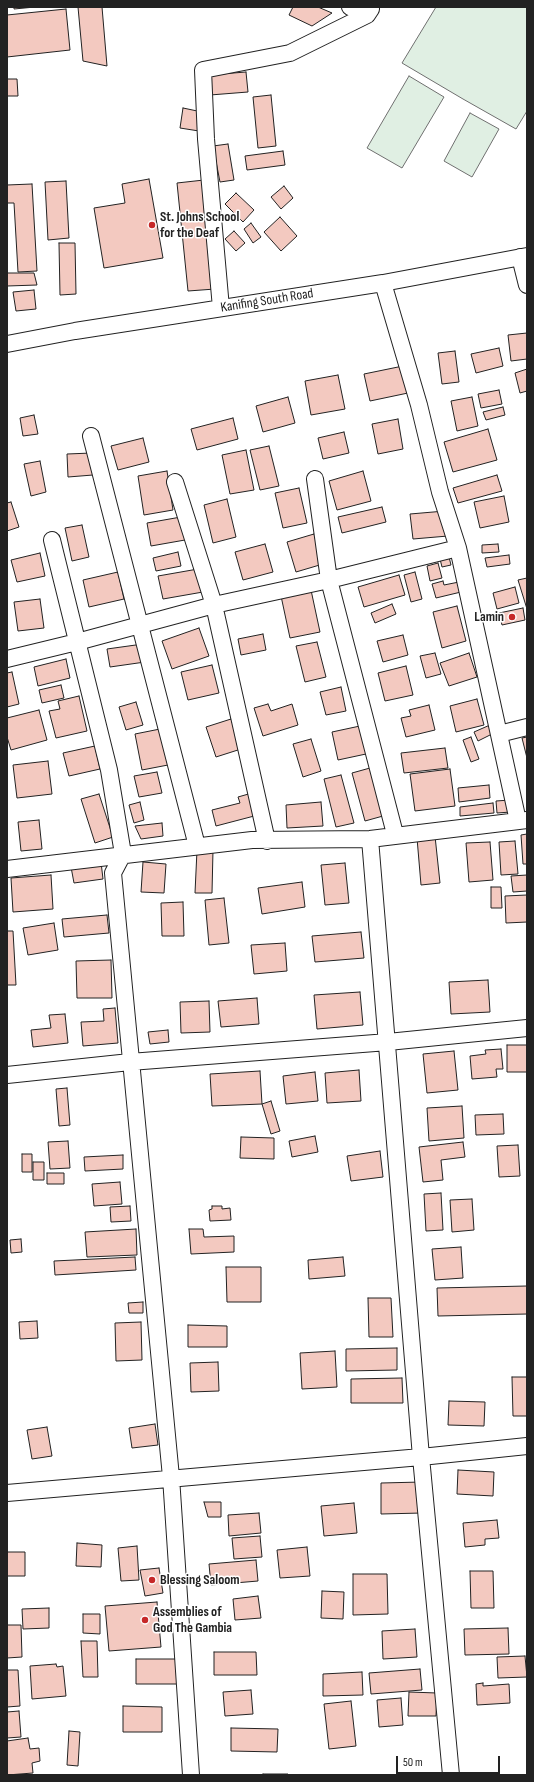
<!DOCTYPE html>
<style>
body{margin:0}
#map{position:relative;width:534px;height:1782px;overflow:hidden;background:#fff;font-family:"Sofia Sans Condensed",sans-serif}
canvas{display:block}
.frame{position:absolute;inset:0;border:8px solid #222;pointer-events:none}
.scale{position:absolute;left:396px;top:1756px;width:104px;height:18px;box-sizing:border-box;border:2px solid #222;border-top:0;padding-left:5px;font-size:12px;line-height:14px;white-space:nowrap;color:#222;-webkit-text-stroke:3px #fff;paint-order:stroke}
</style>
<div id="map">
<canvas width="534" height="1782"></canvas>
<div class="frame"></div>
<div class="scale">50 m</div>
</div>
<script>
const c = document.querySelector('canvas').getContext('2d');
c.lineJoin = 'round';
function paint(path, color) { c.fillStyle = color; c.fill(path, 'evenodd'); }
const poly = rows => new Path2D(rows.map(r => 'M' + r).join(''));
function trace(path, color, width, dash) { c.strokeStyle = color; c.lineWidth = width; c.lineCap = dash ? 'butt' : 'round'; c.setLineDash(dash || []); c.stroke(path); }
function write(font, color, halo, rows, align = 'center') {
  c.font = font + ' "Sofia Sans Condensed",sans-serif'; c.lineWidth = 3; c.setLineDash([]); c.textBaseline = 'middle'; c.strokeStyle = halo; c.fillStyle = color; for (const [text, x, y, turn = 0] of rows) {
    c.save(); c.translate(x, y); c.rotate((+turn || 0) * Math.PI / 180); c.textAlign = isNaN(turn) ? turn : align; if (halo) c.strokeText(text, 0, 0); c.fillText(text, 0, 0); c.restore();
  }
}
const green = poly([
 [436,7,527,7,527,111,516,129,463,99,402,63,436,7],
 [409,76,444,97,402,168,367,148,409,76],
 [470,113,499,129,472,177,444,161,470,113]
]);
const building = poly([
 [14,7,35,7,14,9,14,7],
 [78,7,102,7,107,66,83,61,78,7],
 [293,7,318,7,332,13,312,26,289,15,293,7],
 [66,9,70,50,7,57,7,15,66,9],
 [246,72,248,92,210,95,208,75,246,72],
 [7,79,17,79,18,96,7,96,7,79],
 [271,95,276,146,258,148,253,97,271,95],
 [183,108,202,112,199,131,180,128,183,108],
 [228,144,234,180,220,182,213,146,228,144],
 [283,151,285,165,247,170,245,156,283,151],
 [149,179,163,258,104,268,94,208,125,203,122,184,149,179],
 [204,180,215,289,188,291,177,183,204,180],
 [66,181,69,238,48,240,45,182,66,181],
 [32,184,37,271,18,272,14,203,7,203,7,185,32,184],
 [284,186,293,198,281,209,271,197,284,186],
 [236,193,254,210,243,222,225,204,236,193],
 [280,217,297,236,281,251,264,232,280,217],
 [251,223,261,237,253,243,244,229,251,223],
 [234,231,245,243,236,251,225,239,234,231],
 [59,243,75,243,76,294,60,295,59,243],
 [7,273,34,273,37,285,7,286,7,273],
 [34,290,36,309,16,311,13,292,34,290],
 [527,333,527,359,511,361,508,335,527,333],
 [499,348,503,366,476,373,471,354,499,348],
 [455,351,459,382,442,384,438,353,455,351],
 [403,366,408,393,370,401,364,374,403,366],
 [527,369,527,391,520,393,515,373,527,369],
 [338,375,345,409,311,415,305,381,338,375],
 [499,390,502,404,481,408,478,394,499,390],
 [288,397,295,423,263,432,256,406,288,397],
 [472,397,478,426,457,431,451,401,472,397],
 [503,407,505,415,486,420,483,412,503,407],
 [34,415,38,434,23,436,20,418,34,415],
 [233,418,238,439,197,450,191,429,233,418],
 [398,419,403,449,378,454,372,424,398,419],
 [488,429,497,460,453,472,444,442,488,429],
 [344,432,349,453,323,459,318,438,344,432],
 [143,438,149,462,118,470,111,446,143,438],
 [269,446,279,486,260,490,250,450,269,446],
 [246,450,254,490,230,494,222,455,246,450],
 [92,453,93,475,68,477,67,454,92,453],
 [40,461,46,492,31,496,24,464,40,461],
 [167,471,173,510,144,515,138,476,167,471],
 [363,471,371,501,337,510,329,481,363,471],
 [497,475,502,491,458,503,453,488,497,475],
 [299,488,307,523,283,528,275,493,299,488],
 [504,496,509,522,480,528,474,502,504,496],
 [227,499,236,537,213,543,204,505,227,499],
 [11,502,19,527,7,531,7,503,11,502],
 [382,507,386,522,342,533,338,517,382,507],
 [445,511,448,536,413,539,410,514,445,511],
 [181,517,185,540,151,546,147,523,181,517],
 [82,525,89,557,72,561,65,528,82,525],
 [314,534,323,564,296,572,287,542,314,534],
 [265,544,273,572,243,580,235,552,265,544],
 [498,544,499,552,482,553,482,545,498,544],
 [178,552,181,566,156,571,153,558,178,552],
 [40,553,45,576,17,582,11,560,40,553],
 [448,553,451,565,442,567,439,555,448,553],
 [509,555,510,564,487,567,485,558,509,555],
 [438,563,442,578,430,581,427,566,438,563],
 [198,569,203,592,163,599,158,576,198,569],
 [118,572,124,599,89,607,83,580,118,572],
 [415,572,422,599,411,602,404,575,415,572],
 [399,575,405,595,364,607,358,587,399,575],
 [527,578,527,609,518,580,527,578],
 [443,581,444,585,459,582,461,592,436,598,432,584,443,581],
 [515,587,519,603,497,609,493,593,515,587],
 [311,590,320,632,290,638,281,596,311,590],
 [40,599,44,628,18,631,14,602,40,599],
 [392,604,396,614,375,623,371,613,392,604],
 [457,606,466,641,442,648,433,612,457,606],
 [523,608,525,620,502,625,499,613,523,608],
 [199,628,209,656,172,669,162,641,199,628],
 [263,634,266,650,241,655,238,639,263,634],
 [403,635,408,655,383,662,377,641,403,635],
 [317,642,326,677,305,682,296,646,317,642],
 [143,644,145,662,110,667,107,649,143,644],
 [435,653,441,674,426,678,420,656,435,653],
 [469,653,477,677,449,686,440,663,469,653],
 [66,659,70,678,38,686,34,667,66,659],
 [212,665,219,693,188,700,181,672,212,665],
 [406,666,413,695,385,701,378,673,406,666],
 [12,672,19,704,7,707,7,673,12,672],
 [61,685,64,698,42,703,39,690,61,685],
 [341,687,346,711,326,715,320,692,341,687],
 [79,696,87,731,56,738,49,711,60,709,58,701,79,696],
 [477,699,484,725,456,732,450,706,477,699],
 [136,702,143,725,126,730,119,707,136,702],
 [268,704,271,711,292,704,298,725,263,736,254,708,268,704],
 [429,705,435,730,406,737,401,718,411,716,409,710,429,705],
 [39,710,47,740,11,750,7,737,7,718,39,710],
 [231,719,241,749,216,757,206,727,231,719],
 [490,725,494,733,478,741,474,732,490,725],
 [360,726,366,754,338,760,332,732,360,726],
 [160,729,168,765,142,770,135,734,160,729],
 [471,737,479,759,471,762,463,740,471,737],
 [527,737,527,758,522,738,527,737],
 [311,739,321,771,303,777,293,744,311,739],
 [95,746,100,769,69,776,63,753,95,746],
 [445,748,448,768,404,773,401,753,445,748],
 [48,761,52,794,17,798,13,765,48,761],
 [370,768,383,816,365,821,352,773,370,768],
 [450,769,455,806,415,811,410,774,450,769],
 [157,772,162,793,139,797,134,776,157,772],
 [341,775,354,823,336,827,324,779,341,775],
 [489,785,490,798,459,802,458,788,489,785],
 [252,793,258,815,216,826,212,810,240,803,238,797,252,793],
 [99,794,113,837,95,843,81,799,99,794],
 [510,800,511,812,497,813,496,801,510,800],
 [140,802,144,820,134,823,129,805,140,802],
 [321,802,323,826,287,828,286,805,321,802],
 [493,803,494,813,460,816,460,807,493,803],
 [39,820,42,849,21,851,18,822,39,820],
 [162,823,163,836,141,839,135,826,162,823],
 [527,834,527,864,523,864,521,835,527,834],
 [435,836,440,883,421,885,417,838,435,836],
 [515,841,518,874,501,875,499,842,515,841],
 [490,842,493,880,469,882,466,843,490,842],
 [197,850,213,850,212,893,195,893,197,850],
 [101,862,103,879,74,883,71,867,101,862],
 [143,862,166,864,164,893,141,892,143,862],
 [345,863,349,903,325,905,321,865,345,863],
 [51,875,53,909,13,912,11,878,51,875],
 [527,875,527,891,513,892,511,876,527,875],
 [302,882,305,907,262,914,258,888,302,882],
 [491,887,501,887,502,908,491,908,491,887],
 [527,895,527,922,506,923,505,896,527,895],
 [224,898,229,943,209,945,205,900,224,898],
 [183,902,184,936,162,936,161,903,183,902],
 [107,915,109,933,64,937,62,919,107,915],
 [54,923,58,950,28,955,23,928,54,923],
 [7,931,13,931,16,985,7,985,7,931],
 [361,932,364,958,315,962,312,936,361,932],
 [285,943,287,971,254,974,251,945,285,943],
 [111,960,112,998,77,998,76,961,111,960],
 [488,980,490,1012,451,1014,449,982,488,980],
 [360,992,363,1025,317,1029,314,995,360,992],
 [257,998,259,1024,221,1027,218,1001,257,998],
 [209,1001,210,1032,181,1033,180,1002,209,1001],
 [115,1008,118,1043,83,1046,81,1022,104,1021,103,1009,115,1008],
 [65,1014,68,1043,33,1047,31,1030,51,1028,49,1015,65,1014],
 [168,1030,169,1042,150,1044,148,1032,168,1030],
 [507,1045,527,1045,527,1072,507,1072,507,1045],
 [501,1049,503,1069,496,1069,497,1077,472,1079,470,1056,486,1054,485,1050,501,1049],
 [454,1051,458,1090,427,1093,423,1054,454,1051],
 [359,1070,361,1101,327,1103,325,1073,359,1070],
 [260,1071,262,1104,212,1106,210,1074,260,1071],
 [315,1072,318,1101,286,1104,283,1076,315,1072],
 [67,1088,70,1125,59,1126,56,1089,67,1088],
 [271,1101,280,1131,271,1134,262,1104,271,1101],
 [462,1106,464,1138,429,1141,427,1108,462,1106],
 [503,1114,504,1134,476,1135,475,1115,503,1114],
 [315,1136,318,1152,292,1157,289,1141,315,1136],
 [241,1137,274,1138,274,1159,240,1158,241,1137],
 [68,1141,70,1168,50,1169,48,1142,68,1141],
 [463,1142,465,1157,441,1160,443,1180,423,1182,419,1147,463,1142],
 [518,1145,520,1176,499,1177,497,1146,518,1145],
 [380,1151,383,1177,351,1181,347,1156,380,1151],
 [22,1154,32,1154,32,1172,22,1172,22,1154],
 [123,1155,123,1169,85,1171,84,1157,123,1155],
 [33,1162,44,1162,44,1180,33,1180,33,1162],
 [47,1173,64,1173,64,1184,47,1184,47,1173],
 [120,1182,122,1204,94,1206,92,1184,120,1182],
 [441,1193,443,1230,426,1231,424,1194,441,1193],
 [472,1199,474,1230,452,1232,450,1200,472,1199],
 [130,1206,131,1221,111,1222,110,1207,130,1206],
 [212,1206,222,1206,222,1209,230,1208,231,1220,210,1221,209,1210,212,1209,212,1206],
 [136,1229,137,1255,87,1257,85,1232,136,1229],
 [189,1229,203,1229,204,1237,234,1236,234,1252,191,1254,189,1229],
 [21,1239,22,1252,11,1253,10,1240,21,1239],
 [461,1247,463,1278,435,1280,432,1249,461,1247],
 [135,1257,136,1270,55,1275,54,1261,135,1257],
 [343,1257,345,1276,309,1279,308,1260,343,1257],
 [226,1267,261,1267,261,1302,227,1302,226,1267],
 [527,1286,527,1314,438,1316,437,1288,527,1286],
 [368,1298,391,1298,393,1337,369,1337,368,1298],
 [143,1302,143,1313,129,1313,128,1303,143,1302],
 [37,1321,38,1338,20,1339,19,1322,37,1321],
 [141,1322,142,1360,116,1361,115,1323,141,1322],
 [188,1325,227,1326,227,1347,188,1347,188,1325],
 [397,1348,397,1370,346,1371,346,1349,397,1348],
 [335,1351,337,1387,302,1389,300,1353,335,1351],
 [218,1362,219,1391,191,1392,190,1363,218,1362],
 [512,1377,527,1377,527,1416,513,1416,512,1377],
 [402,1378,403,1403,351,1403,351,1379,402,1378],
 [449,1401,485,1402,484,1426,448,1425,449,1401],
 [155,1424,158,1445,132,1448,129,1428,155,1424],
 [47,1427,52,1456,32,1459,27,1430,47,1427],
 [458,1470,494,1472,493,1496,457,1494,458,1470],
 [422,1482,422,1513,381,1514,381,1483,422,1482],
 [204,1502,221,1502,221,1517,208,1517,204,1502],
 [354,1503,357,1533,324,1536,321,1506,354,1503],
 [259,1513,261,1533,229,1536,228,1515,259,1513],
 [497,1520,499,1538,485,1539,485,1545,465,1547,463,1523,497,1520],
 [260,1536,262,1557,234,1559,232,1538,260,1536],
 [77,1543,102,1545,101,1567,76,1566,77,1543],
 [137,1546,139,1580,121,1581,118,1548,137,1546],
 [307,1547,310,1576,280,1578,277,1550,307,1547],
 [7,1552,25,1552,25,1576,7,1576,7,1552],
 [256,1560,258,1581,211,1585,209,1564,256,1560],
 [159,1568,163,1593,145,1596,140,1570,159,1568],
 [470,1571,493,1571,494,1608,471,1608,470,1571],
 [353,1574,387,1574,388,1614,353,1615,353,1574],
 [322,1591,344,1592,343,1619,321,1618,322,1591],
 [258,1596,261,1618,235,1620,233,1599,258,1596],
 [157,1602,161,1647,109,1651,105,1606,157,1602],
 [49,1608,49,1628,23,1629,22,1609,49,1608],
 [83,1614,100,1614,100,1634,83,1633,83,1614],
 [7,1625,21,1625,22,1657,7,1658,7,1625],
 [508,1628,509,1654,465,1655,464,1629,508,1628],
 [415,1629,417,1657,383,1659,382,1631,415,1629],
 [81,1641,97,1641,98,1677,83,1677,81,1641],
 [214,1652,256,1652,257,1675,214,1675,214,1652],
 [525,1656,527,1677,498,1678,497,1657,525,1656],
 [136,1659,178,1659,178,1684,136,1684,136,1659],
 [56,1664,57,1667,63,1666,66,1696,32,1699,30,1666,56,1664],
 [420,1669,422,1690,371,1694,369,1673,420,1669],
 [7,1670,18,1670,20,1706,7,1707,7,1670],
 [362,1672,363,1695,323,1696,323,1674,362,1672],
 [483,1683,483,1686,509,1684,510,1703,477,1705,476,1684,483,1683],
 [251,1690,253,1714,225,1716,223,1692,251,1690],
 [409,1692,437,1693,436,1716,408,1716,409,1692],
 [401,1698,403,1725,379,1727,377,1700,401,1698],
 [351,1701,356,1746,329,1749,324,1704,351,1701],
 [123,1706,162,1707,162,1732,123,1732,123,1706],
 [19,1711,21,1737,7,1738,7,1712,19,1711],
 [231,1728,278,1729,277,1752,231,1751,231,1728],
 [69,1731,80,1732,78,1766,67,1765,69,1731],
 [28,1738,30,1749,39,1748,40,1761,32,1763,33,1773,7,1775,7,1741,28,1738],
 [263,1774,288,1774,289,1775,263,1775,263,1774]
]);
const minor = poly([
 [350,7,367,15,371,9],
 [520,257,527,285],
 [383,283,419,405,440,492,458,548,518,821],
 [221,308,206,139,203,70,290,53,367,15],
 [7,344,75,331,383,283,527,256],
 [91,436,197,846],
 [315,479,329,580,395,834],
 [175,482,214,605,267,841],
 [52,540,109,770,123,854,113,873,171,1477,191,1775],
 [7,659,77,642,214,605,329,580,458,548],
 [499,734,527,727],
 [370,839,421,1457,451,1775],
 [7,869,252,840,370,839,527,820],
 [7,1075,130,1062,388,1042,527,1028],
 [7,1493,421,1457,527,1446]
]);
const markers = [
 [152,225,4,"#c62828"],
 [512,617,4,"#c62828"],
 [152,1580,4,"#c62828"],
 [145,1620,4,"#c62828"]
];
const poiNames = [
 ["St. Johns School",160,217],
 ["for the Deaf",160,233],
 ["Lamin",504,617,"right"],
 ["Blessing Saloom",160,1580],
 ["Assemblies of",153,1612],
 ["God The Gambia",153,1628]
];
const streetNames = [
 ["Kanifing South Road",267,301,-9]
];
paint(green, '#e0efe3');
trace(green, '#6f6f6f', 1);
paint(building, '#f3c9c0');
trace(building, '#222', 1);
trace(minor, '#222', 18);
trace(minor, '#fff', 16);
for (const [x, y, r, color] of markers) { const dot = new Path2D(); dot.arc(x, y, r, 0, 2 * Math.PI); c.fillStyle = color; c.fill(dot); trace(dot, '#fff', 1.5); }
write('bold 14px', '#222', '#fff', poiNames, 'left');
write('14px', '#222', '#fff', streetNames);
</script>
